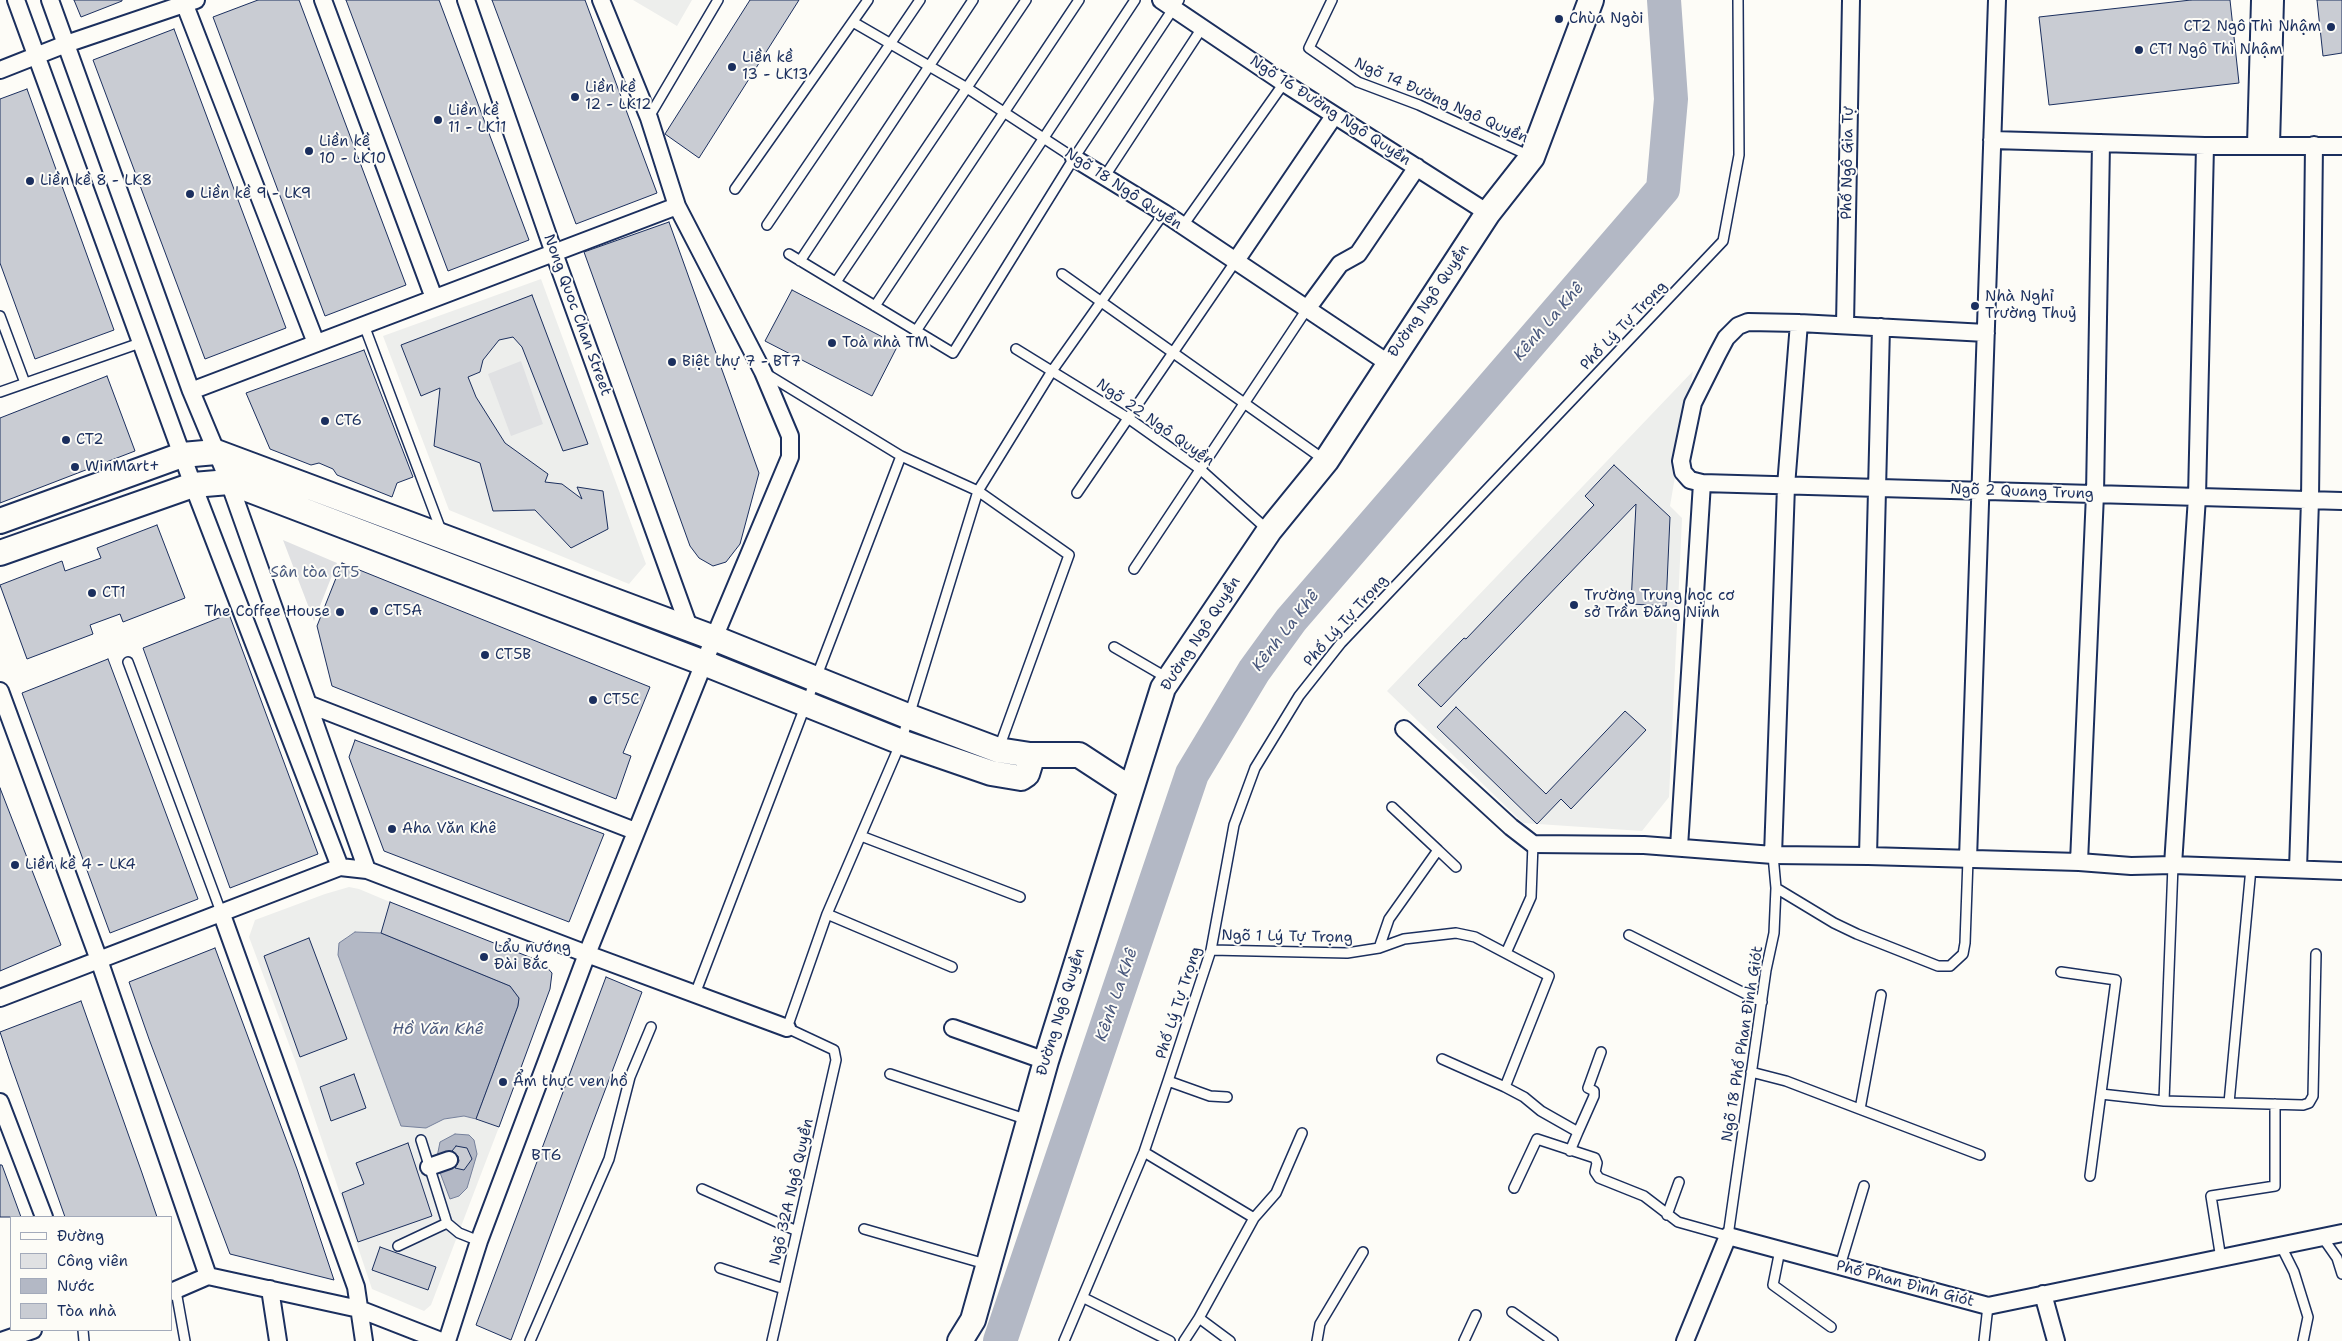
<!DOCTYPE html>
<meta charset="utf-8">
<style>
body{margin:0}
#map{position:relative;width:2342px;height:1341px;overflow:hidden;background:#fdfcf7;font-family:"Shantell Sans",sans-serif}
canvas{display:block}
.legend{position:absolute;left:10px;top:1216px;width:162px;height:115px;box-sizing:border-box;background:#fdfcf7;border:1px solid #a3aaba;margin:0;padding:6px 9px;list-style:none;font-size:15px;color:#1b2f5e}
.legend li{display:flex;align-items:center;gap:10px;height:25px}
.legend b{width:25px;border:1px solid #a3aaba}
</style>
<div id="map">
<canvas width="2342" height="1341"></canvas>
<ul class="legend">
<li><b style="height:6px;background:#fdfcf7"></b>Đường</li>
<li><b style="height:14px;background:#e0e1e3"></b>Công viên</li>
<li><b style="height:14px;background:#b3b8c5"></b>Nước</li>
<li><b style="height:14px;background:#c9ccd3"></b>Tòa nhà</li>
</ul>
</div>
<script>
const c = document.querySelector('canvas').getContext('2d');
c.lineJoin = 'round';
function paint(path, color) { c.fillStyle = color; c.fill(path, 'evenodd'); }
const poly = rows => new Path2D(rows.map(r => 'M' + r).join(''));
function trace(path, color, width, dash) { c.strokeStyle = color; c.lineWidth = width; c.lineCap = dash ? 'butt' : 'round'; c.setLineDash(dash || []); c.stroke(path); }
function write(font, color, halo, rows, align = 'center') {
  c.font = font + ' "Shantell Sans",sans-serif'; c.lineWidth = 4; c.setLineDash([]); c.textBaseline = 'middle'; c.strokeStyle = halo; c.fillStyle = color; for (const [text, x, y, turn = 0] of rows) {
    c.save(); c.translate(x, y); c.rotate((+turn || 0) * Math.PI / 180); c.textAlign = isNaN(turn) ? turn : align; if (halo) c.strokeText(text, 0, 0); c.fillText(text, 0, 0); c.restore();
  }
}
const built = poly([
 [633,0,692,0,677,26],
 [541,279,646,564,629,584,449,510,383,336],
 [1693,371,1670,506,1682,518,1669,797,1642,831,1523,823,1387,691],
 [349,887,359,889,390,902,381,933,355,932,346,937,426,1128,444,1119,464,1116,499,1127,431,1305,424,1311,372,1289,296,1063,249,937,255,920,325,894]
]);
const green = poly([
 [521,361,543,424,511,436,488,374],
 [283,540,337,563,314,621]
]);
const water = poly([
 [355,932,381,933,510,986,519,998,518,1006,476,1119,464,1116,444,1119,426,1128,401,1126,338,955,339,943,355,932],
 [455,1134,469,1135,474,1140,477,1154,467,1188,459,1196,450,1199,436,1162,440,1142,455,1134]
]);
const river = poly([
 [1000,1341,1192,774,1254,671,1291,620,1663,189,1671,99,1664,0]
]);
const building = poly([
 [74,0,122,0,122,1,81,17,74,0],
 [258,0,299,0,406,285,325,316,213,17,258,0],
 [346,0,439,0,529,240,448,271,346,0],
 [492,0,585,0,657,193,576,224,492,0],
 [750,0,799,0,699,158,665,134,750,0],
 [2191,0,2230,0,2239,83,2049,105,2039,17,2191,0],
 [2317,0,2342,0,2342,53,2323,56,2317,0],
 [174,29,286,328,205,359,93,60,174,29],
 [27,89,114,330,35,359,0,263,0,99,27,89],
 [669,222,759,473,740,544,726,562,713,566,699,558,690,546,584,252,669,222],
 [792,290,898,345,872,396,765,341,792,290],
 [532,295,588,444,563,451,522,347,513,337,499,340,483,360,480,372,468,377,476,397,505,443,548,474,545,482,562,484,582,499,577,487,603,491,608,529,571,548,535,510,493,511,480,463,434,446,440,388,421,396,401,345,532,295],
 [364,350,413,477,397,483,392,497,337,475,333,469,319,463,311,465,270,449,246,393,364,350],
 [107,376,135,451,0,503,0,418,107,376],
 [1614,465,1670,517,1666,606,1631,604,1636,504,1441,707,1418,685,1464,638,1466,639,1594,505,1585,496,1614,465],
 [157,525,185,598,123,622,120,614,90,625,93,634,27,659,0,585,62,561,65,571,101,558,97,548,157,525],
 [342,563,650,687,623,753,631,756,616,799,332,686,317,626,342,563],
 [229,614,318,854,230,888,143,648,229,614],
 [108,659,198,899,110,933,22,693,108,659],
 [1456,707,1546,794,1625,711,1646,730,1571,809,1561,799,1537,824,1437,727,1456,707],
 [355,740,604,834,569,922,384,851,349,757,355,740],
 [0,788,61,945,0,971,0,788],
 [390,902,542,962,552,973,550,989,499,1127,476,1119,518,1006,519,998,510,986,381,933,390,902],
 [309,938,347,1039,300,1057,264,956,309,938],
 [215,948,297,1169,334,1280,230,1254,149,1039,129,982,215,948],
 [606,977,642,992,511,1340,476,1325,606,977],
 [81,1001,142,1173,157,1217,65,1217,10,1062,0,1032,81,1001],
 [354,1074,366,1108,331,1121,320,1087,354,1074],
 [408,1143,432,1216,358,1242,342,1193,364,1184,356,1163,408,1143],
 [456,1146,467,1148,472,1159,464,1170,455,1168,459,1161,458,1156,452,1151,456,1146],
 [0,1165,2,1165,21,1217,0,1217,0,1165],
 [380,1247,436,1267,428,1290,372,1270,380,1247]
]);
const lane = poly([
 [1332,0,1309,48,1358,82,1419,105,1532,157],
 [853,22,967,88,1074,158],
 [649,117,718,0],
 [1105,176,1202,28],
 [735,189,868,0],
 [767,225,920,0],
 [1182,227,1284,83],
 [789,254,953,353,1074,158,1179,0],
 [800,261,973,0],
 [1062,274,1326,461],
 [836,282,1026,0],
 [875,306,1079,0],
 [0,316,25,383],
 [364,325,442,533],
 [916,331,1135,0],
 [1016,349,1128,418,1200,469,1269,531],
 [765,373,901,456,978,491,1069,555,999,748],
 [0,392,140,343],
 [1077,493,1235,262],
 [1134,569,1307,309],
 [1114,647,1169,679],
 [128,662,221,912],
 [861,836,1020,897],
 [1438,850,1456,867],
 [1776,888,1834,923,1857,934,1938,966,1950,966,1963,954,1965,943,1968,859],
 [827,914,952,967],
 [1629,935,1762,1002],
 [1379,948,1389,919,1438,850,1392,807],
 [1211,950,1347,953,1379,948,1404,939,1456,933,1475,937,1549,976,1505,1087,1524,1097,1541,1111,1578,1132,1570,1151],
 [1506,953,1531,897,1533,844],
 [2061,972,2116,980,2090,1176],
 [695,994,901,456],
 [1442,1059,1505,1087],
 [1751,1072,1786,1081,1980,1155],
 [890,1074,1028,1120],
 [1168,1081,1210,1096,1227,1097],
 [2101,1094,2164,1101,2303,1105,2309,1103,2313,1096,2316,954],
 [2164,1101,2173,865],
 [2229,1103,2251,868],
 [1860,1109,1881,995],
 [1578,1132,1594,1096,1594,1091,1588,1088,1601,1052],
 [421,1140,447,1223,459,1233,479,1241],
 [1144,1152,1254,1218,1199,1318,1230,1341],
 [1514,1188,1537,1139,1595,1158,1597,1163,1595,1172,1599,1178,1644,1196,1678,1222,1728,1236,1766,970,1774,933,1776,888,1773,855],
 [702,1189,797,1231],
 [1667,1215,1679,1182],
 [1254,1218,1276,1193,1302,1133],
 [864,1229,989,1265],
 [2323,1238,2337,1258,2342,1274],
 [398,1246,447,1223],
 [2281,1246,2294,1272,2308,1317,2303,1341],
 [1780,1250,1773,1285,1831,1327],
 [2221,1259,2211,1196,2275,1186,2275,1104],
 [1840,1266,1864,1186],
 [720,1268,784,1289],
 [176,1291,185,1341],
 [1084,1298,1170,1341],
 [1512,1312,1553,1341],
 [83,1330,84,1341],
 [530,1341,609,1159,630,1077,651,1027],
 [772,1341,836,1060,834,1050,787,1028,827,914,901,742,978,491,1052,371,1164,213],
 [1064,1341,1144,1152,1168,1081,1211,950,1234,825,1255,768,1299,696,1341,643,1723,241,1739,155,1738,0],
 [1184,1341,1199,1318],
 [1317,1341,1320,1324,1363,1252],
 [1464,1341,1476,1315],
 [1984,1341,1988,1306]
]);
const street = poly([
 [16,0,193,485,340,867],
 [50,0,191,391,229,482,367,870],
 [183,0,316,343],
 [323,0,434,298],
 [466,0,554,253,690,630],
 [1161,0,1284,83,1488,213],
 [0,70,66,44,196,0],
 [1992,140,2205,146,2342,146],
 [2256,145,2260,0],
 [2271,145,2275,0],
 [1074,158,1164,213,1388,363],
 [1235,262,1334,116],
 [1307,309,1340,264,1358,254,1417,167],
 [1845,325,1851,0],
 [1986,333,1799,323,1748,322,1738,326,1726,338,1718,353,1693,403,1681,461,1683,472,1690,480,1702,483,2342,501],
 [191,391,677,206],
 [0,691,99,960,208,1276],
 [308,704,635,831],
 [1404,729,1511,827,1533,844,1644,845,1773,855,1868,856,2079,862,2131,866,2173,865,2342,871],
 [1679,847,1702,483],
 [1773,855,1786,486,1799,323],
 [1868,856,1881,327],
 [1968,859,1997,0],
 [2079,862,2095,494,2101,143],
 [2173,865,2197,497,2205,146],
 [2298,869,2310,500,2314,145],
 [221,912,356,1287,364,1341],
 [0,998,340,867,367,870,587,954,787,1028],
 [953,1028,1046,1061],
 [0,1102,44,1217],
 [429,1167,449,1160],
 [270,1289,278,1341],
 [171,1292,208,1276,359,1309,441,1341],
 [2043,1294,2056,1341],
 [1,1341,33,1330],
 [447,1341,479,1241,587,954,714,638,790,457,790,436,763,372,677,206,649,118,601,0],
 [1685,1341,1728,1236,1988,1306,2342,1233]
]);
const secondary = poly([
 [0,521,182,455,216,452,714,638,910,717,998,750,1030,755,1031,761,1027,774,1021,778,991,773,901,742,704,663,229,482,193,485,0,553],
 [1030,755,1079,755,1131,789],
 [960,1341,973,1320,1046,1061,1163,688,1269,531,1326,461,1488,213,1532,157,1591,0]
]);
const markers = [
 [1559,19,5,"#1b2f5e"],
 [2331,27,5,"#1b2f5e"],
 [2139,50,5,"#1b2f5e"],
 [732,67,5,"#1b2f5e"],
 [575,97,5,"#1b2f5e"],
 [438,120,5,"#1b2f5e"],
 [309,151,5,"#1b2f5e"],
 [30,181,5,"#1b2f5e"],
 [190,194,5,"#1b2f5e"],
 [1975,306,5,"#1b2f5e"],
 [832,343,5,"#1b2f5e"],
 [672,362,5,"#1b2f5e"],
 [325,421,5,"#1b2f5e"],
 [66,440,5,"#1b2f5e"],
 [75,467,5,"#1b2f5e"],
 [92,593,5,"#1b2f5e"],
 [1574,605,5,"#1b2f5e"],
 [374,611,5,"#1b2f5e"],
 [340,612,5,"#1b2f5e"],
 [485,655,5,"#1b2f5e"],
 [593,700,5,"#1b2f5e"],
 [392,829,5,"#1b2f5e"],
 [15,865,5,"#1b2f5e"],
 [484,957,5,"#1b2f5e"],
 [503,1082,5,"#1b2f5e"]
];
const poiNames = [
 ["Chùa Ngòi",1569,19],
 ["CT2 Ngô Thì Nhậm",2321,27,"right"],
 ["CT1 Ngô Thì Nhậm",2149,50],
 ["Liền kề",742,58],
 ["13 - LK13",742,75],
 ["Liền kề",585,88],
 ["12 - LK12",585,105],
 ["Liền kề",448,111],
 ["11 - LK11",448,128],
 ["Liền kề",319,142],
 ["10 - LK10",319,159],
 ["Liền kề 8 - LK8",40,181],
 ["Liền kề 9 - LK9",200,194],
 ["Nhà Nghỉ",1985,297],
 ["Trường Thuỷ",1985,314],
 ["Toà nhà TM",842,343],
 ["Biệt thự 7 - BT7",682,362],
 ["CT6",335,421],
 ["CT2",76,440],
 ["WinMart+",85,467],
 ["CT1",102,593],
 ["Trường Trung học cơ",1584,596],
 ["sở Trần Đăng Ninh",1584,613],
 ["CT5A",384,611],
 ["The Coffee House",330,612,"right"],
 ["CT5B",495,655],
 ["CT5C",603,700],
 ["Aha Văn Khê",402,829],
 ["Liền kề 4 - LK4",25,865],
 ["Lẩu nướng",494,948],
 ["Đài Bắc",494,965],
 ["Ẩm thực ven hồ",513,1082]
];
const streetNames = [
 ["Ngõ 14 Đường Ngô Quyền",1441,101,24],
 ["Ngõ 16 Đường Ngô Quyền",1330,111,33],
 ["Phố Ngô Gia Tự",1848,163,-89],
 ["Ngõ 18 Ngô Quyền",1123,189,33],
 ["Đường Ngô Quyền",1429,301,-56],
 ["Nong Quoc Chan Street",577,315,70],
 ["Phố Lý Tự Trọng",1624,326,-46],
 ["Ngõ 22 Ngô Quyền",1155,423,35],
 ["Ngõ 2 Quang Trung",2022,492,2],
 ["Phố Lý Tự Trọng",1346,621,-48],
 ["Đường Ngô Quyền",1201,634,-57],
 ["Ngõ 1 Lý Tự Trọng",1287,937,1],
 ["Phố Lý Tự Trọng",1179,1003,-72],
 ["Đường Ngô Quyền",1061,1012,-73],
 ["Ngõ 18 Phố Phan Đình Giót",1743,1044,-81],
 ["Ngõ 32A Ngô Quyền",792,1192,-77],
 ["Phố Phan Đình Giót",1905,1284,15]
];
const parkNames = [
 ["Sân tòa CT5",315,573]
];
const waterNames = [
 ["Kênh La Khê",1549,322,-49],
 ["Kênh La Khê",1286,631,-52],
 ["Kênh La Khê",1117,995,-71],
 ["Hồ Văn Khê",438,1030]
];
const neighbourhoodNames = [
 ["BT6",547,1156]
];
paint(built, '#edeeec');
paint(green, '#e0e1e3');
paint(water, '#b3b8c5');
trace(water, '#76819c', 1);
trace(river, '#b3b8c5', 34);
paint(building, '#c9ccd3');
trace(building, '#1b2f5e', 1);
trace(lane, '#1b2f5e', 12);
trace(street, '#1b2f5e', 20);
trace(secondary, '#1b2f5e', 28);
trace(lane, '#fdfcf7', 9);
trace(street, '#fdfcf7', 16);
trace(secondary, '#fdfcf7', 24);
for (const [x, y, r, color] of markers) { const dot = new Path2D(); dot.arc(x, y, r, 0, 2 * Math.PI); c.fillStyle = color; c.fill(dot); trace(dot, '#fdfcf7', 2); }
write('15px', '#1b2f5e', '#fdfcf7', poiNames, 'left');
write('15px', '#1b2f5e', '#fdfcf7', streetNames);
write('15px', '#4c5c7f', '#fdfcf7', parkNames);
write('italic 16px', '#49587d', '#fdfcf7', waterNames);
c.letterSpacing = '1px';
write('16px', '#1b2f5e', '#fdfcf7', neighbourhoodNames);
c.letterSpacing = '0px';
</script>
